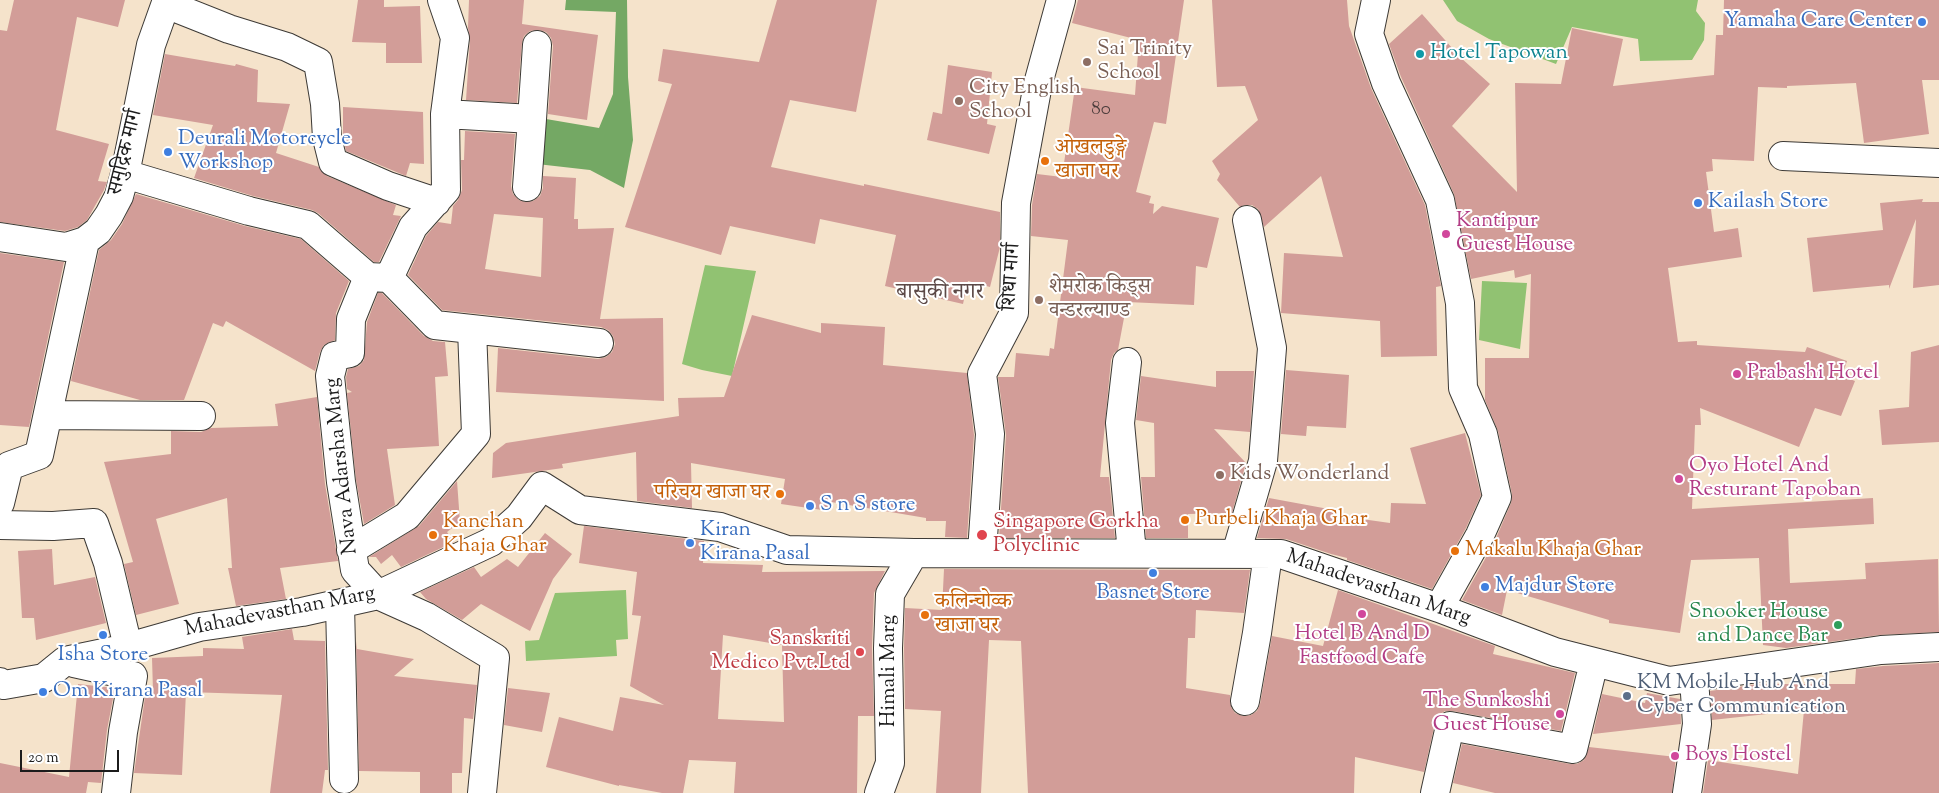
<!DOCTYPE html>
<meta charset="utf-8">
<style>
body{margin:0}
#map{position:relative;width:1939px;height:793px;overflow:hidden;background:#f5e3cb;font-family:"Sorts Mill Goudy",serif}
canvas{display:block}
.scale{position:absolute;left:20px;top:750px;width:99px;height:22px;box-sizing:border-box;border:2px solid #1c1c1c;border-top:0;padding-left:6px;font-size:15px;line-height:18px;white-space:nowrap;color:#1c1c1c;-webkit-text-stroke:4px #fff;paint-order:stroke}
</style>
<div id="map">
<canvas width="1939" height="793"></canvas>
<div class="scale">20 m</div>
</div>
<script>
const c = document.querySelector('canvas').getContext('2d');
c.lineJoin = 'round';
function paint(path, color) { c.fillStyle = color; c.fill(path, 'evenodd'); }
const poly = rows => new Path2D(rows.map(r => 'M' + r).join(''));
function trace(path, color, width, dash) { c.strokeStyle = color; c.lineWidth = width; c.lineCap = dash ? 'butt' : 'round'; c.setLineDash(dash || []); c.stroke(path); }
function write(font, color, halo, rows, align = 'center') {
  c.font = font + ' "Sorts Mill Goudy","Noto Serif Devanagari",serif'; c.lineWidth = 4; c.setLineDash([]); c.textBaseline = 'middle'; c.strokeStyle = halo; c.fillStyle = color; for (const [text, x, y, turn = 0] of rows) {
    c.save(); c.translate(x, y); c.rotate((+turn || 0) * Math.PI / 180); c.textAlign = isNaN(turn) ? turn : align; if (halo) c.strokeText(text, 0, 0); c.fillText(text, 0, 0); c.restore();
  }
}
const green = poly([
 [1443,0,1698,0,1696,11,1705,23,1704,40,1692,60,1640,61,1638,39,1572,27,1556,64,1489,39,1457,21],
 [705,265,756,271,732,376,702,370,682,364],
 [1482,281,1527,283,1520,349,1479,340],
 [626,590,628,639,616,640,617,656,526,661,525,641,539,640,555,593]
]);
const forest = poly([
 [566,0,627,0,628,77,633,140,624,188,590,170,537,164,546,119,599,128,613,94,616,12,565,10]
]);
const building = poly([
 [14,0,125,0,118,27,77,17,56,130,109,144,98,181,107,182,104,190,87,220,78,227,65,231,0,222,0,30,7,31],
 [358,0,384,0,384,7,420,6,422,63,386,63,386,43,352,42],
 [469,0,524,0,522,24,598,35,587,120,548,114,553,46,551,38,546,32,539,30,530,31,524,36,522,43,517,103,466,100,470,40,468,28],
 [777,0,877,0,856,112,790,100,771,167,864,186,864,184,1000,212,1000,247,990,287,968,281,963,304,885,286,896,235,820,219,815,244,730,226,721,255,625,227,672,84,658,81,663,49,759,62],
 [1078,0,1184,0,1166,124,1154,122,1136,192,1151,196,1149,203,1154,204,1153,214,1162,206,1219,218,1207,268,1196,266,1194,305,1127,302,1118,350,1114,353,1111,360,1100,477,1109,477,1115,538,999,538,1006,435,998,377,1014,377,1016,353,1049,356,1050,348,1054,349,1068,240,1031,236,1032,205,1037,174,1062,177,1075,87,1135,95,1139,40,1072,23],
 [1212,0,1347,0,1349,26,1371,88,1425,205,1441,286,1436,287,1437,356,1381,357,1380,321,1281,313,1284,253,1343,257,1321,176,1264,227,1258,209,1252,205,1244,205,1240,207,1217,180,1220,174,1212,161,1258,120,1245,86,1217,87],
 [1724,0,1939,0,1939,80,1922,80,1929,134,1864,143,1856,83,1787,86,1787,88,1758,87,1754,161,1712,159,1713,171,1706,172,1714,232,1738,228,1742,257,1668,268,1678,342,1697,341,1697,345,1805,352,1807,347,1847,361,1842,376,1855,381,1841,416,1815,408,1799,447,1700,408,1701,425,1695,425,1692,509,1873,498,1874,524,1788,529,1790,583,1866,579,1865,563,1938,559,1939,632,1879,635,1786,648,1763,645,1759,558,1691,560,1680,633,1609,623,1609,620,1507,590,1502,615,1462,600,1494,543,1511,503,1512,494,1498,431,1485,400,1485,358,1529,358,1531,274,1515,278,1514,270,1471,279,1454,194,1401,77,1389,44,1422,14,1460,57,1490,84,1452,126,1517,192,1515,83,1561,84,1572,28,1623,39,1613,86,1714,75,1716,35,1723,35],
 [165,54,235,66,236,64,258,70,257,102,290,104,276,153,319,167,327,176,396,205,393,215,401,216,379,262,374,262,318,213,312,210,253,196,194,178,213,125,153,115],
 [948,65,992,72,987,124,996,126,989,154,927,140,933,112,942,114],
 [343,107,423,112,424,164,410,163,406,176,346,151,343,136],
 [465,131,515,134,511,186,513,194,519,200,525,202,533,201,540,196,543,188,543,176,576,178,574,219,578,219,578,229,614,228,600,319,663,318,664,401,496,392,498,348,598,359,606,357,612,352,615,344,613,336,608,330,601,327,442,310,408,275,426,236,438,222,451,224,453,206,458,200,462,190,461,160,464,160],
 [494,214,543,218,541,277,485,269],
 [136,194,245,226,301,239,349,281,336,313,335,340,324,345,320,352,315,371,226,321,223,327,213,323,184,400,140,400,71,381,99,250,111,240,122,224],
 [1923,199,1922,202,1939,202,1939,285,1913,288,1916,219,1889,289,1889,285,1813,292,1807,238,1883,230,1880,203],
 [0,253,64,262,29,427,0,425],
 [378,293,382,293,424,336,433,341,445,342,448,376,435,377,439,446,387,449,395,505,364,524,356,480,347,393,352,392,347,389,346,377,348,369,359,366,364,360,367,322],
 [752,315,821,333,821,323,885,327,883,365,967,373,974,435,967,538,945,537,946,521,926,521,926,518,831,502,829,511,781,504,785,479,691,463,692,508,637,501,636,452,562,464,563,468,492,478,493,453,506,443,679,416,678,398,724,397],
 [1939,345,1939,442,1882,445,1879,410,1909,407,1911,352],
 [1286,370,1349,375,1346,428,1307,426,1306,436,1281,434],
 [1216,371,1254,371,1250,432,1214,429,1246,463,1232,513,1188,514,1188,538,1146,538,1141,477,1155,477,1154,423,1136,420,1141,376,1216,387],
 [317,397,325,484,338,561,280,568,286,599,236,606,228,568,232,568,227,498,156,519,179,604,136,615,124,564,133,562,104,462,171,454,171,431,201,432,211,428,278,426,275,404],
 [1465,433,1481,495,1466,528,1432,589,1347,560,1347,558,1331,554,1286,539,1257,538,1269,498,1334,510,1333,515,1390,523,1391,503,1426,504,1410,448],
 [457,481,460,522,447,532,454,542,401,567,392,555,381,564,376,557,369,557,419,526],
 [584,526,704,541,703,563,763,565,762,572,885,571,874,593,872,648,874,716,858,716,857,793,734,793,736,762,689,760,683,793,662,793,619,785,619,786,546,767,559,717,613,731,620,697,664,705,630,686,641,616,632,615,637,572,579,563],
 [723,635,782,645,784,722,718,719],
 [545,533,572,554,553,579,530,631,481,604,462,620,426,599,420,592,474,567,481,577,507,559,518,567],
 [52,549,54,585,95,577,106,623,36,640,34,618,22,618,18,551],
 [944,569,1250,570,1244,613,1196,610,1195,638,1188,638,1186,688,1230,695,1231,707,1235,713,1243,716,1251,715,1257,711,1260,704,1272,636,1323,646,1338,590,1495,646,1493,654,1575,673,1561,731,1453,711,1445,711,1439,715,1435,723,1424,772,1355,757,1354,793,1028,793,1021,641,989,640,981,793,936,793,941,711,905,709,904,648,905,608,942,610],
 [292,629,294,640,325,641,328,770,325,770,322,793,270,793,282,695,186,692,182,775,134,773,146,690,153,691,152,658,203,656,203,648,244,649,242,637],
 [356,641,357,649,414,659,394,676,477,685,473,719,464,718,462,773,452,773,452,793,420,793,420,772,359,771],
 [1939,663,1939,793,1703,793,1708,760,1798,774,1804,710,1712,720,1710,691,1758,684,1855,684,1856,669,1883,666],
 [78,684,115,688,107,730,101,783,88,782,86,793,0,793,0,763,69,777],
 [508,688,550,693,542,732,504,725],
 [1647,693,1680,699,1681,724,1593,734,1602,694,1645,703],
 [1462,744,1570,764,1577,764,1584,760,1589,747,1676,757,1672,793,1495,793,1453,783]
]);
const street = poly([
 [442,0,455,38,445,114,446,190,413,227,389,278,368,277,351,319,350,353,335,356,330,376,341,482,355,570,378,595,427,617,495,658,482,793],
 [1376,0,1369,34,1386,83,1440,200,1460,303,1463,388,1483,434,1497,497,1480,535,1439,608],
 [166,4,229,29,287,47,318,62,325,104,327,138,333,162,388,186,436,202],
 [445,114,532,119,537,45],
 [1783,156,1939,163],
 [125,174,249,211,308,225,368,277],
 [527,187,532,119],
 [0,237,66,247,85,241,98,231,109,215,119,196,125,174,151,45,167,0],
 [389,278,435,325,599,343],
 [1127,362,1120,423,1132,553],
 [48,415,201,416],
 [0,503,9,466,39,455,85,241],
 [0,525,53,526,94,523,108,563,128,647],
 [351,550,407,516,476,434,472,329],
 [982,552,990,434,982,374,1014,313,1016,203,1038,84,1061,0],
 [1236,554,1263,461,1272,348,1247,220],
 [340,604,344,779],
 [74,663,133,676,123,732,116,793],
 [0,682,4,685,44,678,65,661,118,650,199,627,302,612,378,595,491,542,519,517,542,486,580,510,720,527,787,550,914,553,1281,554,1439,608,1555,652,1669,681,1881,650,1939,647],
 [1245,701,1257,633,1268,554],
 [879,793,890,763,888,648,890,594,914,553],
 [1435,793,1450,726,1573,749,1594,662],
 [1687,793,1697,724,1694,678]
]);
const markers = [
 [1922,22,5,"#3f7fe0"],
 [1420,54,5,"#0f9aa8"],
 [1087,62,5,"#8d6e63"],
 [959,101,5,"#8d6e63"],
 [168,152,5,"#3f7fe0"],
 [1045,161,5,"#e8710a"],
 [1698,203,5,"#3f7fe0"],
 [1446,234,5,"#d1479c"],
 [1039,300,5,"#8d6e63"],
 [1737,374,5,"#d1479c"],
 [1220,475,5,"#8d6e63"],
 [1679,479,5,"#d1479c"],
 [780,494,5,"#e8710a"],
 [810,506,5,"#3f7fe0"],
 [1185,520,5,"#e8710a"],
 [433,535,5,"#e8710a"],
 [982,535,6,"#e0444e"],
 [690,543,5,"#3f7fe0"],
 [1455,551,5,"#e8710a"],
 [1153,573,5,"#3f7fe0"],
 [1485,587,5,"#3f7fe0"],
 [1362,614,5,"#d1479c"],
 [925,615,5,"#e8710a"],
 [1838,625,5,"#2e9e5b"],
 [103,635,5,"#3f7fe0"],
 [860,652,5,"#e0444e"],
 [43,692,5,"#3f7fe0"],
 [1627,696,5,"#5c6f8a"],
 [1560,714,5,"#d1479c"],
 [1675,756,5,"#d1479c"]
];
const numberNames = [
 ["80",1101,111]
];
const shopNames = [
 ["Yamaha Care Center",1912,22,"right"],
 ["Deurali Motorcycle",178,140],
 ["Workshop",178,164],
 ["Kailash Store",1708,203],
 ["S n S store",820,506],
 ["Kiran",700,531],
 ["Kirana Pasal",700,555],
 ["Majdur Store",1495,587],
 ["Basnet Store",1153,594,"center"],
 ["Isha Store",103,656,"center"],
 ["Om Kirana Pasal",53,692]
];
const educationNames = [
 ["Sai Trinity",1097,50],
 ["School",1097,74],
 ["City English",969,89],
 ["School",969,113],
 ["शेमरोक किड्स",1049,288],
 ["वन्डरल्याण्ड",1049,312],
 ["Kids Wonderland",1230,475]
];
const cultureNames = [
 ["Hotel Tapowan",1430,54]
];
const foodNames = [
 ["ओखलडुङ्गे",1055,149],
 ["खाजा घर",1055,173],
 ["परिचय खाजा घर",770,494,"right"],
 ["Purbeli Khaja Ghar",1195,520],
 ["Kanchan",443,523],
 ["Khaja Ghar",443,547],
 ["Makalu Khaja Ghar",1465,551],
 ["कलिन्चोव्क",935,603],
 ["खाजा घर",935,627]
];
const streetNames = [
 ["समुद्रिक मार्ग",127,153,-76],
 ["शिधा मार्ग",1013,277,-86],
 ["Nava Adarsha Marg",343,466,-96],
 ["Mahadevasthan Marg",1378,589,19],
 ["Mahadevasthan Marg",280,613,-11],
 ["Himali Marg",890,671,-90]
];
const hotelNames = [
 ["Kantipur",1456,222],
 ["Guest House",1456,246],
 ["Prabashi Hotel",1747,374],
 ["Oyo Hotel And",1689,467],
 ["Resturant Tapoban",1689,491],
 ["Hotel B And D",1362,635,"center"],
 ["Fastfood Cafe",1362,659,"center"],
 ["The Sunkoshi",1550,702,"right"],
 ["Guest House",1550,726,"right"],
 ["Boys Hostel",1685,756]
];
const healthNames = [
 ["Singapore Gorkha",993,523],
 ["Polyclinic",993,547],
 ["Sanskriti",850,640,"right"],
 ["Medico Pvt.Ltd",850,664,"right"]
];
const leisureNames = [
 ["Snooker House",1828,613],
 ["and Dance Bar",1828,637]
];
const serviceNames = [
 ["KM Mobile Hub And",1637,684],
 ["Cyber Communication",1637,708]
];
const neighbourhoodNames = [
 ["बासुकी नगर",940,294]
];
paint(green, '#91c272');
paint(forest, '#74a864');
paint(building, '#d29d98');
trace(street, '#3d3a36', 30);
trace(street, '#fff', 28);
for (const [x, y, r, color] of markers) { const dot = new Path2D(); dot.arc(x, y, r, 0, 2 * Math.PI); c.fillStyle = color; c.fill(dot); trace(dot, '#fff', 2); }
write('19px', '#4a3c3b', null, numberNames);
write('21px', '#366cbe', '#fff', shopNames, 'left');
write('21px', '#785e54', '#fff', educationNames, 'left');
write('21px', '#0d838f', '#fff', cultureNames, 'left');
write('21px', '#c56008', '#fff', foodNames, 'left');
write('21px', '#1c1c1c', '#fff', streetNames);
write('21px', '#b23c85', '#fff', hotelNames, 'left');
write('21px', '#be3a42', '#fff', healthNames, 'left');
write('21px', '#27864d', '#fff', leisureNames, 'right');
write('21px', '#4e5e75', '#fff', serviceNames, 'left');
write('22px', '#5c4947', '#fff', neighbourhoodNames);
</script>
